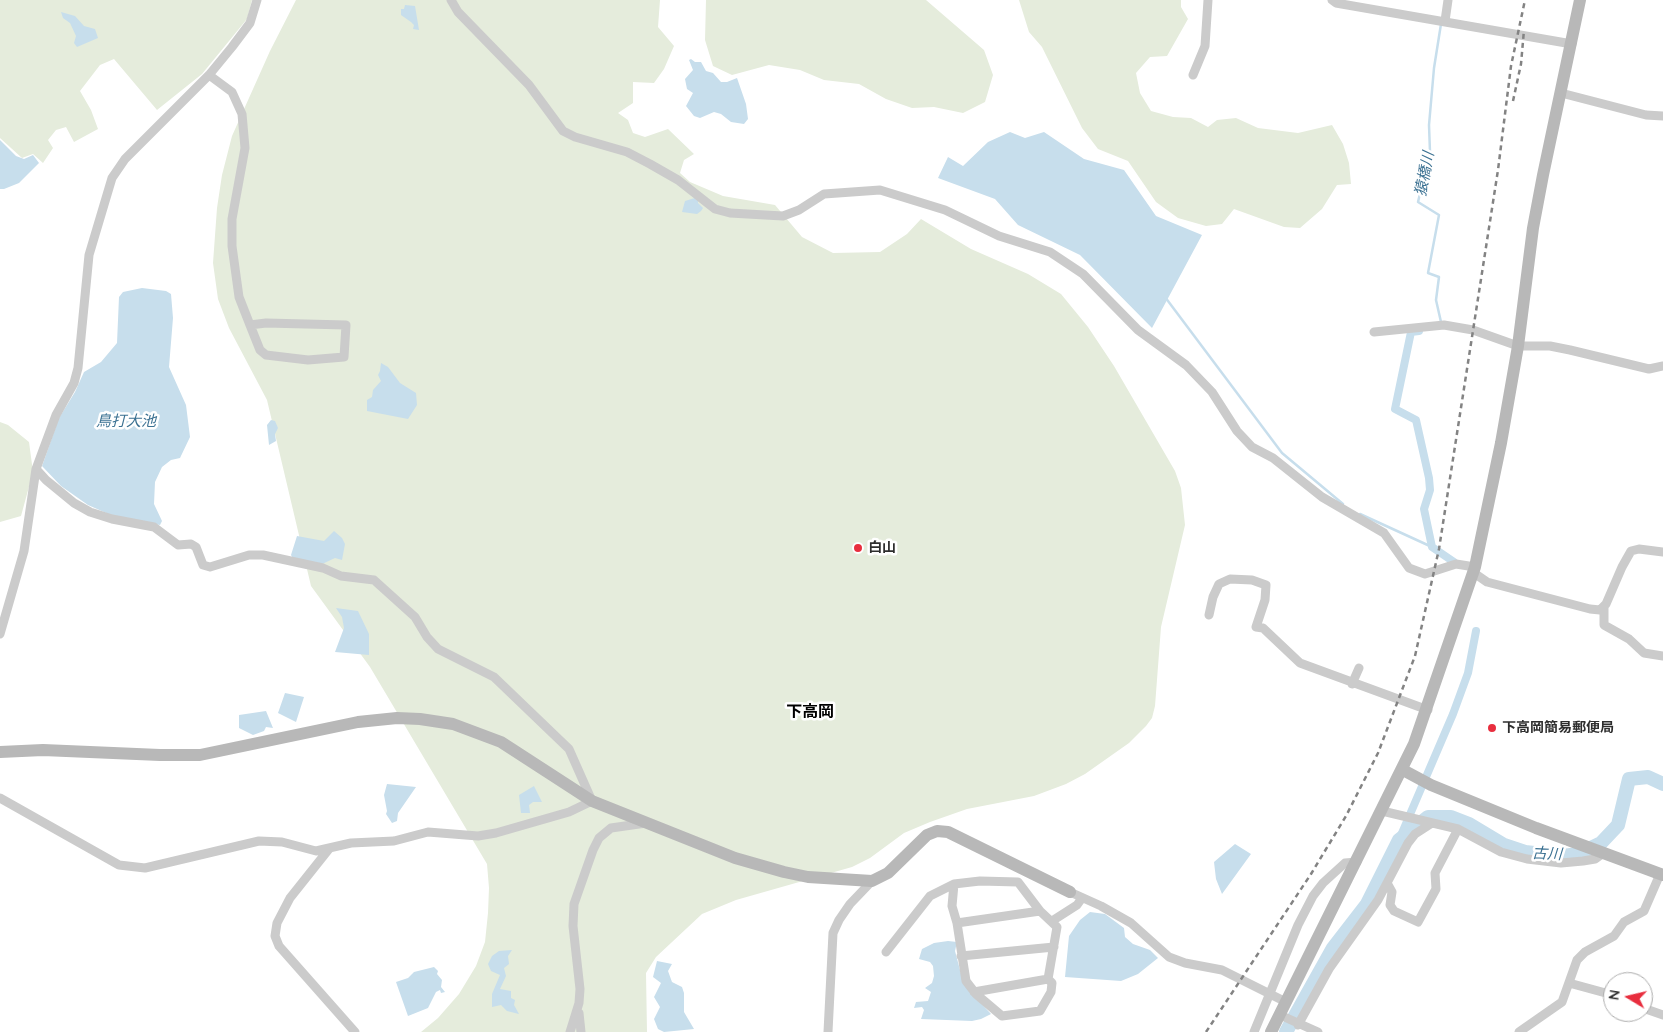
<!DOCTYPE html>
<meta charset="utf-8">
<style>
body{margin:0}
#map{position:relative;width:1663px;height:1032px;overflow:hidden;background:#fff;font-family:Quicksand,sans-serif}
canvas{display:block}
.north{position:absolute;left:1603px;top:972px;width:50px;height:50px;box-sizing:border-box;background:#fff;border:1px solid #ababab;border-radius:50%;rotate:279deg;font-size:14px;font-weight:700;line-height:20px;text-align:center;color:#2e2e2e}
.north::after{content:'';display:block;margin:auto;width:18px;height:22px;background:#e82e3e;clip-path:polygon(50% 0,100% 100%,50% 72%,0 100%)}
</style>
<div id="map">
<canvas width="1663" height="1032"></canvas>
<div class="north">N</div>
</div>
<script>
const c = document.querySelector('canvas').getContext('2d');
c.lineJoin = 'round';
function paint(path, color) { c.fillStyle = color; c.fill(path, 'evenodd'); }
const poly = rows => new Path2D(rows.map(r => 'M' + r).join(''));
function trace(path, color, width, dash) { c.strokeStyle = color; c.lineWidth = width; c.lineCap = dash ? 'butt' : 'round'; c.setLineDash(dash || []); c.stroke(path); }
function write(font, color, halo, rows, align = 'center') {
  c.font = font + ' Quicksand,"Noto Sans JP",sans-serif'; c.lineWidth = 5; c.setLineDash([]); c.textBaseline = 'middle'; c.strokeStyle = halo; c.fillStyle = color; for (const [text, x, y, turn = 0] of rows) {
    c.save(); c.translate(x, y); c.rotate((+turn || 0) * Math.PI / 180); c.textAlign = isNaN(turn) ? turn : align; if (halo) c.strokeText(text, 0, 0); c.fillText(text, 0, 0); c.restore();
  }
}
const green = poly([
 [0,0,252,0,247,19,202,74,157,110,114,59,100,65,80,91,91,110,98,129,74,142,66,127,56,130,48,140,53,148,43,163,33,154,22,158,0,138],
 [296,0,660,0,658,27,674,46,664,69,654,83,633,82,633,103,618,113,628,120,633,133,645,137,668,129,694,154,684,160,680,173,690,182,723,196,775,205,802,237,833,253,880,252,907,234,921,219,971,249,1028,274,1061,294,1088,327,1114,366,1175,471,1181,488,1185,525,1161,627,1155,706,1152,718,1146,726,1129,743,1085,774,1066,784,1034,796,967,809,930,822,904,833,870,858,852,867,736,900,702,914,656,957,646,973,647,1032,421,1032,438,1018,459,994,476,966,485,942,488,913,489,888,487,864,370,667,311,586,267,400,229,328,218,299,213,263,217,208,222,175,232,136,270,51],
 [706,0,926,0,984,50,993,75,985,102,963,113,934,107,912,108,886,99,859,84,824,80,800,70,769,65,732,75,713,66,705,40],
 [1019,0,1181,0,1181,7,1188,19,1167,56,1150,57,1136,73,1140,93,1151,111,1173,117,1191,118,1208,127,1217,120,1236,118,1258,128,1298,133,1332,125,1343,144,1349,163,1351,184,1337,185,1322,209,1300,228,1284,227,1234,209,1222,224,1206,226,1178,218,1156,202,1128,161,1098,149,1082,128,1042,47,1029,32],
 [0,422,8,425,29,442,33,472,21,516,0,522]
]);
const water = poly([
 [405,5,415,6,419,30,413,29,414,25,411,22,401,15,401,9,404,9],
 [61,12,75,16,84,26,95,29,98,38,77,47,74,43,76,36,70,23,63,18],
 [691,59,695,62,701,62,706,71,713,73,721,82,727,82,737,78,746,104,748,119,744,124,731,122,721,114,714,112,700,118,694,116,686,106,693,93,687,89,685,79,693,70,689,60],
 [1010,132,1025,138,1044,132,1084,159,1124,170,1156,216,1202,235,1152,328,1080,255,1018,225,995,199,938,178,948,157,963,166,988,142],
 [0,140,16,156,24,159,33,155,39,163,19,183,4,189,0,189],
 [698,197,698,203,703,208,701,211,697,214,682,212,685,201],
 [142,288,166,291,171,294,173,318,169,367,186,405,190,437,180,458,171,460,162,467,155,482,154,504,162,521,160,525,113,516,88,505,61,486,42,466,59,418,75,392,84,372,101,362,117,343,119,297,123,292],
 [381,363,388,367,400,383,416,393,417,405,408,419,367,411,367,400,372,397,373,390,381,381,378,375,380,371],
 [271,420,275,421,278,428,275,434,276,441,269,445,267,425],
 [334,531,342,538,345,544,342,560,335,558,320,565,293,559,291,555,297,536,324,541],
 [336,608,358,611,369,634,369,655,335,652,344,628,342,617],
 [285,693,304,697,296,722,278,713],
 [266,711,273,728,266,727,264,731,253,735,239,728,239,715],
 [387,784,416,787,398,813,397,821,392,823,386,814,387,811,384,795],
 [534,786,542,802,533,802,529,805,530,813,521,813,519,795],
 [1235,844,1251,854,1222,894,1216,879,1214,862],
 [1090,912,1105,914,1124,928,1125,937,1133,944,1150,950,1158,958,1138,974,1121,981,1065,977,1069,936,1080,920],
 [948,941,957,942,955,951,964,985,991,1014,981,1019,972,1021,921,1019,924,1010,922,1007,914,1008,916,1002,928,1001,931,992,925,988,932,983,934,976,933,966,930,962,919,959,922,949,934,943],
 [512,950,508,956,509,964,504,968,506,976,500,989,511,991,511,998,515,1000,514,1005,519,1014,507,1011,501,1005,492,1007,492,994,500,975,491,971,488,964,492,956,499,951],
 [657,961,672,964,668,971,672,982,682,987,684,993,684,1012,694,1029,664,1032,658,1029,654,1019,660,1007,654,997,661,983,653,977],
 [434,967,438,971,437,974,442,980,441,987,445,992,441,993,440,990,436,992,428,1008,408,1016,396,982,408,978,414,972]
]);
const stream = poly([
 [1165,297,1282,453,1343,504],
 [1441,322,1436,300,1439,277,1428,273,1439,215,1418,202,1430,152,1429,125,1434,68,1441,24],
 [1360,514,1432,547]
]);
const canal = poly([
 [1419,331,1411,332,1395,409,1416,420,1429,478,1430,490,1424,509,1432,547,1454,562],
 [1399,840,1453,714,1468,673,1476,631]
]);
const river = poly([
 [1286,1032,1333,948,1367,904,1399,840,1428,817,1451,817,1469,824,1504,845,1525,852,1563,856,1578,854,1601,843,1618,825,1629,779,1648,777,1663,784]
]);
const street = poly([
 [451,0,458,12,529,85,563,131,575,137,627,152,650,164,678,180,715,209,730,213,783,216,799,210,824,194,880,190,945,210,999,236,1050,252,1083,274,1138,330,1186,365,1212,392,1237,431,1252,447,1273,458,1322,497,1384,533,1409,568,1425,574,1456,564,1475,567],
 [1332,0,1336,3,1572,44],
 [1445,21,1448,0],
 [209,75,232,92,242,114,245,148,232,219,232,246,239,297,250,325,260,350,266,355,308,360,344,357,346,325,266,323,250,325],
 [1193,75,1205,46,1208,0],
 [1561,93,1646,115,1663,116],
 [1374,332,1444,325,1473,330,1518,346,1550,346,1570,350,1649,369,1663,366],
 [1474,573,1487,582,1590,609,1600,610,1606,604,1622,567,1631,551,1639,549,1663,552],
 [1604,608,1604,625,1629,639,1644,653,1663,656],
 [1209,615,1213,597,1219,584,1230,579,1252,580,1266,585,1265,600,1256,627,1263,628,1300,663,1428,710],
 [0,634,24,551,36,469,56,415,74,383,78,368,89,255,112,178,125,159,209,75,232,47,250,23,257,0],
 [1352,684,1359,668],
 [0,798,119,865,145,868,259,841,282,842,316,851,351,843,394,841,428,832,478,836,496,833,569,812,592,801,569,749,494,677,438,649,427,637,415,617,374,580,341,576,323,568,263,555,249,555,210,567,203,565,196,547,191,544,178,545,154,527,112,519,90,512,74,503,46,480,36,469],
 [1382,811,1458,829,1501,852,1527,859,1561,863,1583,861,1595,859,1602,854],
 [329,849,290,898,277,923,275,936,279,946,355,1032],
 [1387,883,1392,892,1390,905,1394,911,1418,922,1436,889,1435,873,1458,829],
 [1070,892,1101,906,1131,923,1169,957,1185,963,1222,970,1286,1002],
 [1052,921,1077,905,1082,898],
 [957,923,1040,911],
 [886,952,930,896,954,884,980,881,1018,882,1040,911,1057,927,1048,979,1052,983,1051,992,1040,1011,1002,1016,976,994,966,981,957,923,952,906,954,884],
 [961,956,1054,947],
 [1569,983,1613,995],
 [974,992,1048,979],
 [1643,1008,1663,1015],
 [579,1013,581,1032],
 [1280,1015,1318,1032],
 [1298,1025,1329,969,1378,900,1408,843,1415,834,1432,823],
 [570,1032,579,1003,580,989,573,926,574,904,593,850,599,838,611,828,646,823],
 [828,1032,833,933,839,920,850,904,872,881],
 [1254,1032,1298,925,1313,896,1323,883,1345,863,1357,862],
 [1519,1032,1562,1002,1577,960,1585,952,1614,936,1624,922,1644,911,1660,874]
]);
const secondary = poly([
 [0,752,43,750,160,755,200,755,358,722,397,718,420,719,453,724,501,742,592,801,735,858,784,872,808,877,872,881,888,873,927,835,937,831,948,832,1070,892],
 [1403,770,1431,785,1536,828,1663,875],
 [1271,1032,1414,744,1475,567,1501,443,1518,346,1533,228,1543,175,1580,0]
]);
const rail = poly([
 [1513,101,1521,64,1524,30],
 [1206,1032,1311,874,1346,816,1378,753,1415,656,1439,549,1498,170,1511,66,1525,0]
]);
const markers = [
 [858,548,5,"#e82e3e"],
 [1492,728,5,"#e82e3e"]
];
const poiNames = [
 ["白山",868,548],
 ["下高岡簡易郵便局",1502,728]
];
const waterNames = [
 ["猿橋川",1425,174,-79],
 ["鳥打大池",126,421],
 ["古川",1547,854,3]
];
const quarterNames = [
 ["下高岡",810,712]
];
paint(green, '#e5ecdc');
paint(water, '#c7deec');
trace(stream, '#c7deec', 2.5);
trace(canal, '#c7deec', 8);
trace(river, '#c7deec', 14);
trace(street, '#cbcbcb', 9);
trace(secondary, '#b8b8b8', 12);
trace(rail, '#838383', 2.5, [5, 4]);
for (const [x, y, r, color] of markers) { const dot = new Path2D(); dot.arc(x, y, r, 0, 2 * Math.PI); c.fillStyle = color; c.fill(dot); trace(dot, '#fff', 2); }
write('bold 14px', '#2e2e2e', '#fff', poiNames, 'left');
write('italic 15px', '#3b7192', '#fff', waterNames);
write('bold 16px', '#000', '#fff', quarterNames);
</script>
